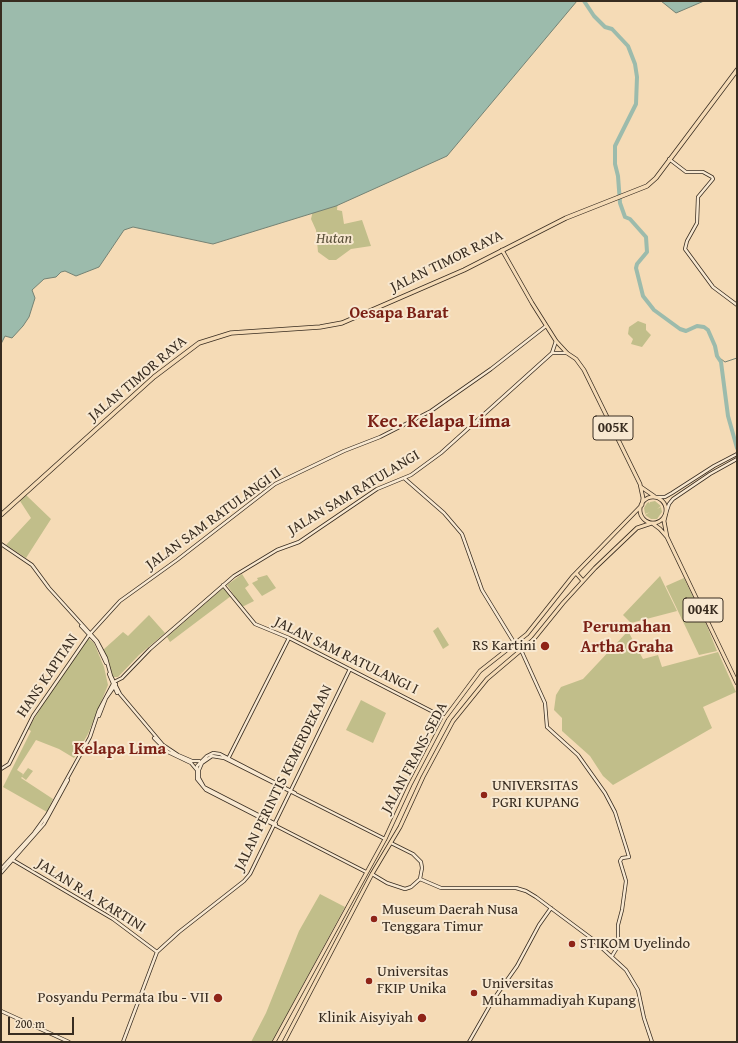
<!DOCTYPE html>
<style>
body{margin:0}
#map{position:relative;width:738px;height:1043px;overflow:hidden;background:#f5dbb6;font-family:"Gentium Book Plus",serif}
canvas{display:block}
.frame{position:absolute;inset:0;border:2px solid #382c20;pointer-events:none}
.scale{position:absolute;left:8px;top:1017px;width:66px;height:18px;box-sizing:border-box;border:2px solid #382c20;border-top:0;padding-left:5px;font-size:12px;line-height:14px;white-space:nowrap;color:#382c20;-webkit-text-stroke:3px #f8e8d0;paint-order:stroke}
</style>
<div id="map">
<canvas width="738" height="1043"></canvas>
<div class="frame"></div>
<div class="scale">200 m</div>
</div>
<script>
const c = document.querySelector('canvas').getContext('2d');
c.lineJoin = 'round';
function paint(path, color) { c.fillStyle = color; c.fill(path, 'evenodd'); }
const poly = rows => new Path2D(rows.map(r => 'M' + r).join(''));
function trace(path, color, width, dash) { c.strokeStyle = color; c.lineWidth = width; c.lineCap = dash ? 'butt' : 'round'; c.setLineDash(dash || []); c.stroke(path); }
function write(font, color, halo, rows, align = 'center') {
  c.font = font + ' "Gentium Book Plus",serif'; c.lineWidth = 4; c.setLineDash([]); c.textBaseline = 'middle'; c.strokeStyle = halo; c.fillStyle = color; for (const [text, x, y, turn = 0] of rows) {
    c.save(); c.translate(x, y); c.rotate((+turn || 0) * Math.PI / 180); c.textAlign = isNaN(turn) ? turn : align; if (halo) c.strokeText(text, 0, 0); c.fillText(text, 0, 0); c.restore();
  }
}
const green = poly([
 [338,200,337,210,342,211,344,224,362,220,371,246,351,249,336,260,329,260,318,252,316,230,311,219,315,202],
 [638,321,646,324,646,330,651,335,642,347,631,344,633,339,628,334,629,327],
 [26,495,51,519,26,558,6,545,31,518,20,501],
 [655,501,661,506,657,509,661,507,662,512,657,519,655,514,657,519,651,519,645,515,650,512,645,514,644,508,647,503,649,502,650,504,650,502],
 [242,574,249,585,245,588,254,601,242,607,227,585],
 [267,575,276,588,262,596,252,583,258,580,257,578],
 [660,576,677,611,631,623,623,615],
 [684,578,707,626,717,651,699,655,666,586],
 [223,588,231,596,170,642,167,637],
 [149,615,165,633,139,655,118,677,113,677,103,650,123,632,128,636],
 [438,627,449,645,443,649,433,631],
 [628,631,643,659,658,655,662,667,718,652,736,692,703,707,712,728,613,785,603,776,590,756,562,731,562,718,554,710,556,695,561,687,583,679],
 [88,638,94,643,104,667,108,685,88,734,74,758,59,749,36,740,17,770,23,774,22,776,28,768,33,771,26,780,22,777,21,778,53,799,47,812,3,787,31,731,28,729,62,673],
 [361,700,386,713,373,743,346,730],
 [320,894,345,907,272,1042,251,1042,266,1013,299,931]
]);
const water = poly([
 [1,1,577,1,447,156,336,206,213,244,133,227,124,230,99,267,76,276,65,271,61,272,56,277,44,279,32,290,35,298,29,317,23,326,12,338,5,336,1,344,1,1],
 [661,1,704,1,676,13,661,1]
]);
const stream = poly([
 [717,356,725,362,737,358]
]);
const river = poly([
 [584,1,594,16,605,27,612,29,628,46,635,64,637,77,636,104,615,146,615,164,618,176,620,203,625,217,630,219,646,237,647,252,637,264,636,268,643,296,654,310,680,329,686,331,697,326,704,327,708,330,715,346,717,356,721,362,728,416,737,448]
]);
const secondary = poly([
 [669,159,686,172,703,172,712,177,713,179,698,197,697,223,687,241,685,249,713,287,737,305],
 [552,353,567,353],
 [404,478,444,513,462,534,482,590,515,644],
 [655,497,665,497,672,493,714,466,737,454],
 [666,513,669,504,673,499,710,474,737,459],
 [1,544,32,565,49,588,97,641,106,658,111,676,120,694,163,745,178,755,192,761,199,761],
 [223,585,255,624,289,638,445,718],
 [81,626,96,642,106,663],
 [90,634,120,601,177,560,275,484,344,451,380,437,431,411,491,369,546,326],
 [521,650,545,703,547,727,578,755,605,793,615,812,626,847,629,857,622,858,620,861,626,881,622,910,618,925,618,946,612,956],
 [109,674,117,693],
 [99,716,106,698,116,684],
 [154,738,168,752,191,763,196,769],
 [229,757,289,638],
 [1,769,9,764,33,716,89,635],
 [295,793,220,754,213,753,207,756,197,766,197,779,206,790,366,872],
 [276,824,204,787,199,778,199,770,202,763,212,756,224,758,385,839],
 [11,859,113,919,157,952],
 [1,869,34,833,47,815,90,737,99,710,114,682,122,678,150,649,234,576,277,550,299,542,377,489,411,475,441,453,552,353,556,341],
 [1,873,44,824,68,780],
 [372,874,387,883,405,889,411,887,420,879,422,868,421,862,413,854,391,843],
 [420,879,441,888,516,888,526,891,536,897,591,938,626,970,638,990,644,1018,652,1042],
 [1,1011,69,1042],
 [123,1042,157,952,179,932,244,881,250,874,350,669],
 [469,1042,493,1000,517,966,539,925,551,908]
]);
const primary = poly([
 [641,487,654,496],
 '640 510a13 13 0 1 1 26 0a13 13 0 1 1-26 0Z',
 [666,513,664,521,667,537,737,683],
 [576,573,583,581],
 [274,1042,385,839,410,785,445,718,480,671,527,634,573,576,642,505,643,498,640,484,584,370,576,359,567,353,556,341,532,303,502,250],
 [284,1042,372,874,400,827,423,777,453,721,487,679,533,640,563,603,595,568,637,528,652,523,660,529,667,537]
]);
const highway = poly([
 [1,515,154,377,199,343,231,333,320,327,342,323,464,270,566,218,647,186,656,178,737,70]
]);
const markers = [
 [545,646,5,"#8f2418"],
 [484,795,4,"#8f2418"],
 [374,919,4,"#8f2418"],
 [572,944,4,"#8f2418"],
 [369,981,4,"#8f2418"],
 [474,993,4,"#8f2418"],
 [218,998,5,"#8f2418"],
 [422,1018,5,"#8f2418"]
];
const shields = [
 [613,428,40],
 [703,610,40]
];
const shieldNames = [
 ["005K",613,428],
 ["004K",703,610]
];
const parkNames = [
 ["Hutan",334,239]
];
const streetNames = [
 ["JALAN TIMOR RAYA",447,262,-26],
 ["JALAN TIMOR RAYA",138,379,-40],
 ["JALAN SAM RATULANGI",354,493,-31],
 ["JALAN SAM RATULANGI II",214,519,-36],
 ["JALAN SAM RATULANGI I",346,656,26],
 ["HANS KAPITAN",48,676,-56],
 ["JALAN FRANS-SEDA",415,758,-62],
 ["JALAN PERINTIS KEMERDEKAAN",284,778,-64],
 ["JALAN R.A. KARTINI",91,896,32]
];
const poiNames = [
 ["RS Kartini",536,646,"right"],
 ["UNIVERSITAS",492,786],
 ["PGRI KUPANG",492,803],
 ["Museum Daerah Nusa",382,910],
 ["Tenggara Timur",382,927],
 ["STIKOM Uyelindo",580,944],
 ["Universitas",377,972],
 ["FKIP Unika",377,989],
 ["Universitas",482,984],
 ["Muhammadiyah Kupang",482,1001],
 ["Posyandu Permata Ibu - VII",209,998,"right"],
 ["Klinik Aisyiyah",413,1018,"right"]
];
const quarterNames = [
 ["Oesapa Barat",399,314],
 ["Perumahan",627,628],
 ["Artha Graha",627,648],
 ["Kelapa Lima",120,750]
];
const districtNames = [
 ["Kec. Kelapa Lima",439,422]
];
paint(green, '#c1be8a');
paint(water, '#9cbbac');
trace(water, '#748274', 1);
trace(stream, '#748274', 1);
trace(river, '#9cbbac', 4);
trace(secondary, '#382c20', 4);
trace(primary, '#382c20', 4.5);
trace(highway, '#382c20', 5);
trace(secondary, '#f8e8d0', 2.5);
trace(primary, '#f5dbb6', 3);
trace(highway, '#f5dbb6', 3.5);
for (const [x, y, r, color] of markers) { const dot = new Path2D(); dot.arc(x, y, r, 0, 2 * Math.PI); c.fillStyle = color; c.fill(dot); trace(dot, '#f8e8d0', 1.5); }
for (const [x, y, w] of shields) { const box = new Path2D(); box.roundRect(x - w / 2, y - 12, w, 24, 3); c.fillStyle = '#f8e8d0'; c.fill(box); trace(box, '#382c20', 1); }
write('bold 14px', '#382c20', null, shieldNames);
write('italic 15px', '#5a503a', '#f8e8d0', parkNames);
write('15px', '#382c20', '#f8e8d0', streetNames);
write('15px', '#382c20', '#f8e8d0', poiNames, 'left');
write('bold 17px', '#7a1f14', '#f8e8d0', quarterNames);
write('bold 19px', '#7a1f14', '#f8e8d0', districtNames);
</script>
